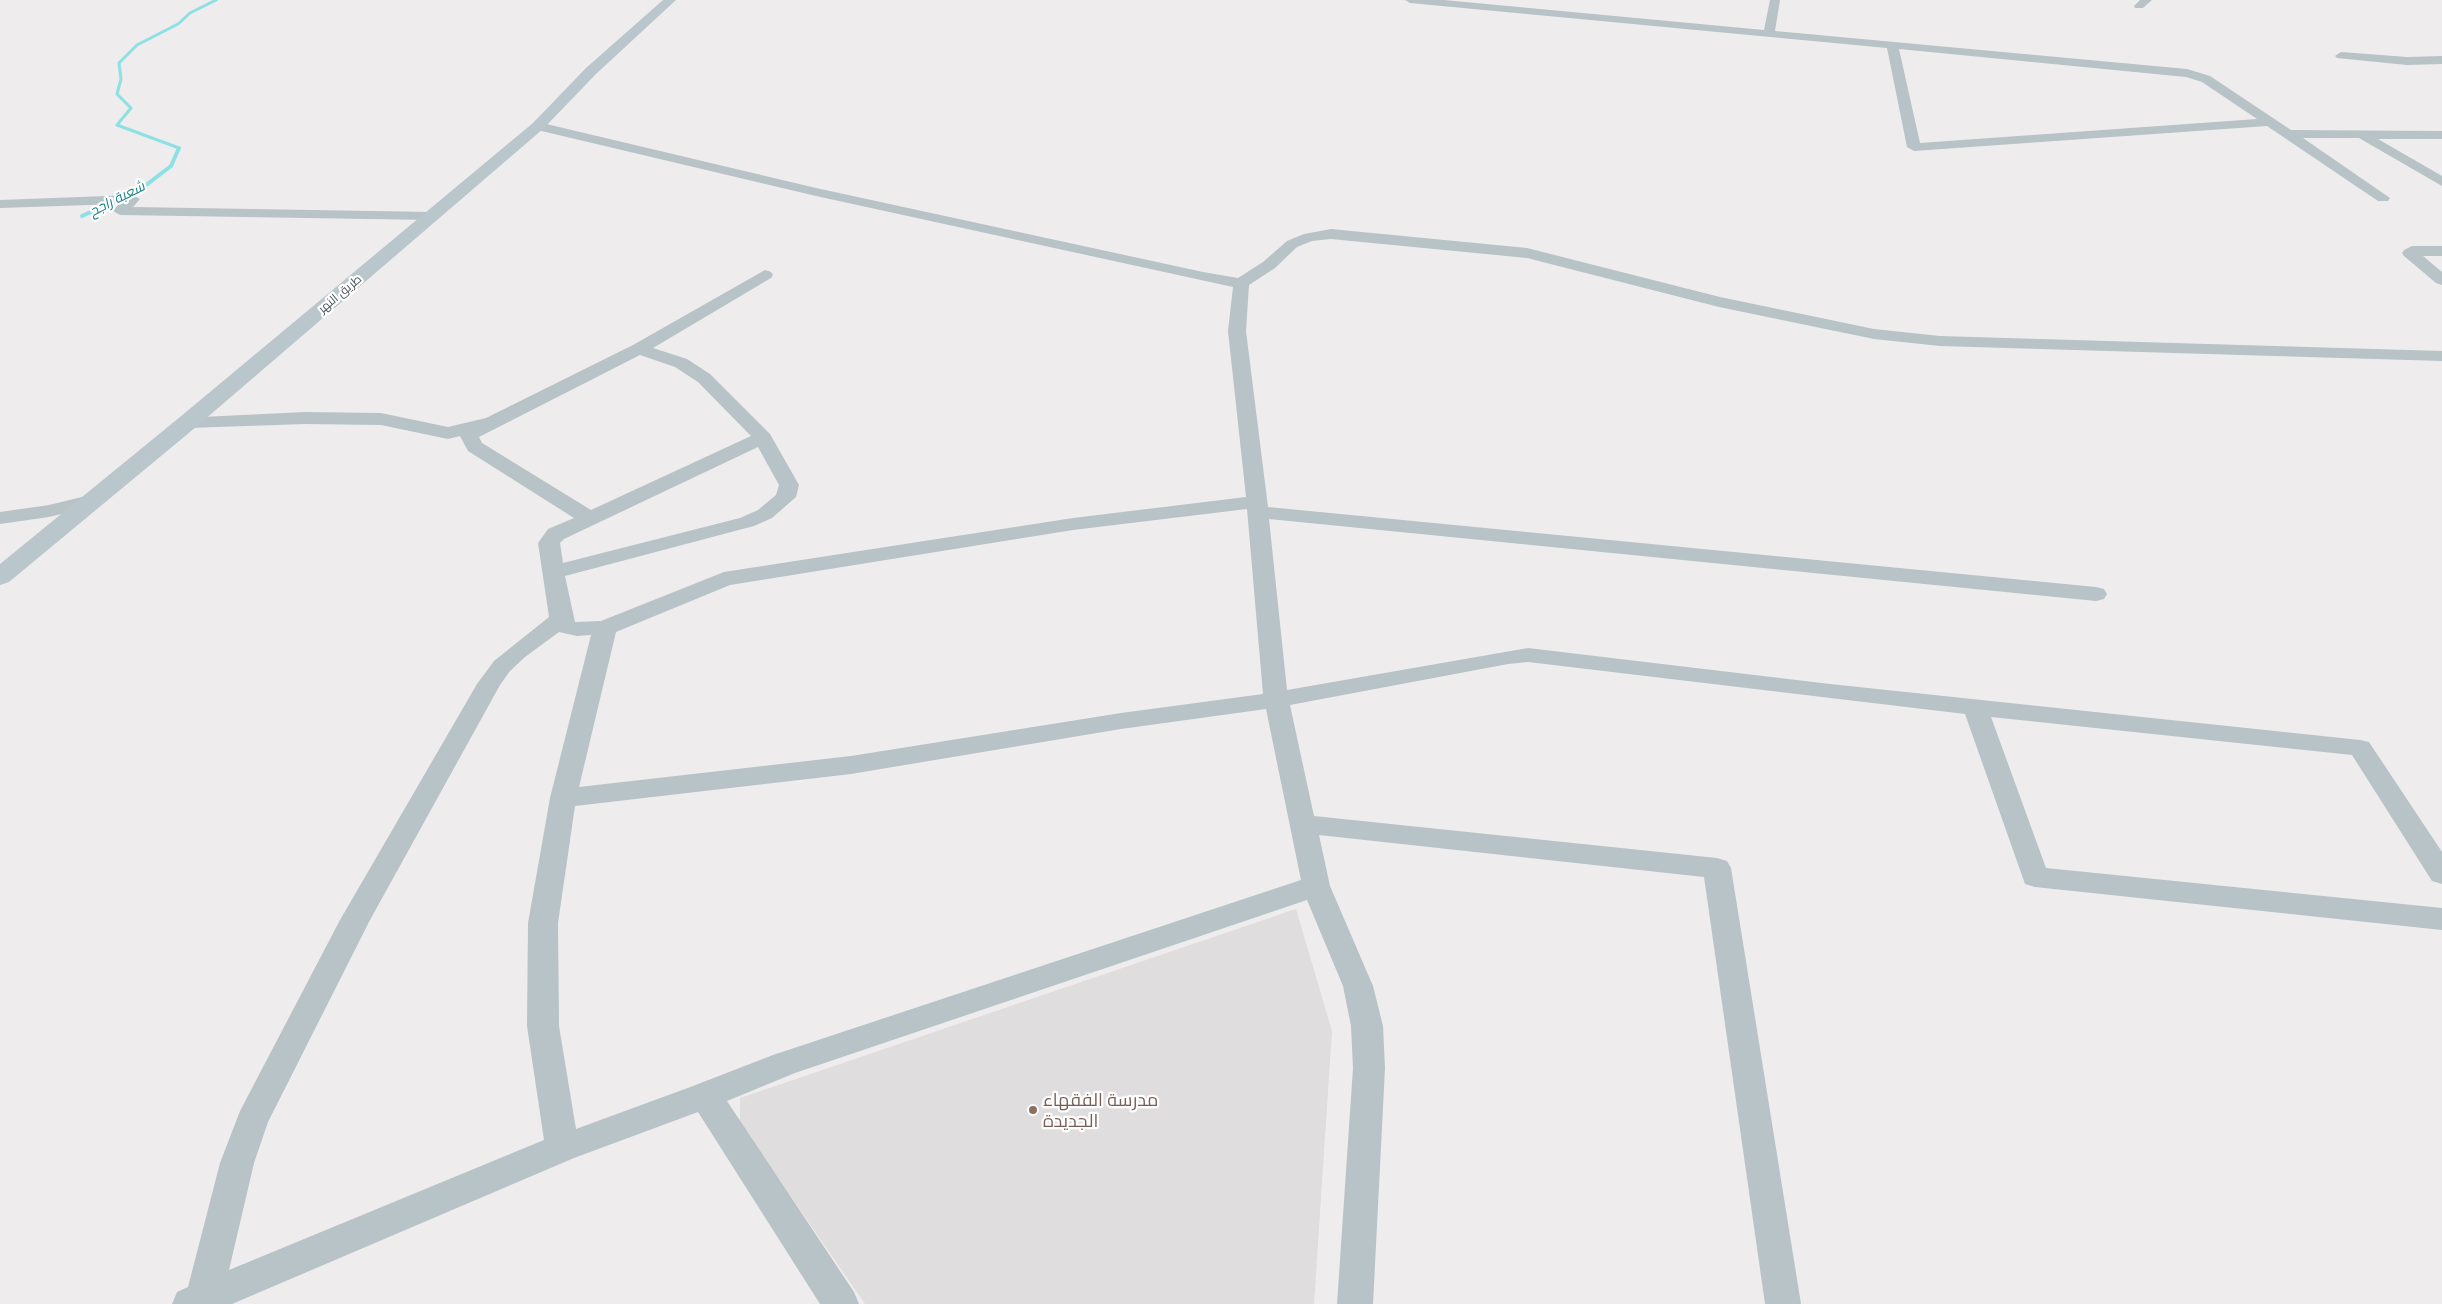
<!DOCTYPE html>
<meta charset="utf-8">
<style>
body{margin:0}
canvas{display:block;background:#eeecec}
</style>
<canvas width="2442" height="1304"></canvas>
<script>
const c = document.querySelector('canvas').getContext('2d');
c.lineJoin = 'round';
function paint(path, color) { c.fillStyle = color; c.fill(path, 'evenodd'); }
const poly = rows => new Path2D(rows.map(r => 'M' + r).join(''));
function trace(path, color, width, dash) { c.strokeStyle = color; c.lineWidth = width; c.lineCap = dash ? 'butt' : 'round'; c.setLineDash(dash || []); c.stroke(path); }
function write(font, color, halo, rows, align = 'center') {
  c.font = font + ' "Public Sans",Cairo,sans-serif'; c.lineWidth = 4.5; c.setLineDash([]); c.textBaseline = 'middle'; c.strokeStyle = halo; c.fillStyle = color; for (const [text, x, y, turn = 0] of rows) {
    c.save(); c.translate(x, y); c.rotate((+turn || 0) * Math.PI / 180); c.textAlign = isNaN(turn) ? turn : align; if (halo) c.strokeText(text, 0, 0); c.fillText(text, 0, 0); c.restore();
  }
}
const education = poly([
 [1296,909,1332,1031,1314,1304,865,1304,740,1123,740,1098]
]);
const streamFar1 = poly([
 [178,150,179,148,117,125,131,108,117,94,121,79,119,63,137,45,178,24,190,13,216,0]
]);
const stream = poly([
 [82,216,141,189,171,166,179,148]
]);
const street = poly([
 [1405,0,1444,0,1764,30,1770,0,1780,0,1775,31,2187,69,2210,76,2291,130,2442,131,2442,139,2378,139,2442,176,2442,186,2359,138,2303,138,2390,198,2388,201,2378,201,2267,126,1914,151,1907,147,1887,48,1410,3,1405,0],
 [1899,49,2186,77,2202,82,2257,119,1920,143,1899,49],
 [2140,0,2152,0,2143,8,2135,8,2134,6,2140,0],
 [2341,52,2407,57,2442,56,2442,64,2407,65,2337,58,2335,56,2341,52],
 [538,122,816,188,1203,272,1238,278,1263,262,1287,241,1304,234,1331,229,1527,248,1720,297,1874,329,1940,336,2442,351,2442,361,1940,346,1874,339,1719,307,1527,258,1331,239,1312,241,1297,247,1275,268,1249,285,1246,331,1268,507,2096,587,2104,589,2107,594,2104,599,2096,601,1269,519,1287,690,1528,648,1830,684,2360,740,2369,742,2442,852,2442,884,2432,881,2352,755,1991,717,2046,868,2442,908,2442,930,2035,887,2025,884,1965,714,1528,662,1508,664,1290,705,1314,816,1717,858,1727,861,1731,868,1801,1304,1765,1304,1704,877,1319,835,1330,886,1373,986,1383,1026,1385,1068,1373,1304,1337,1304,1353,1068,1351,1026,1343,986,1307,900,795,1073,727,1101,854,1292,859,1304,820,1304,698,1112,574,1158,232,1304,172,1304,177,1292,188,1287,220,1163,240,1111,340,920,477,684,494,661,549,617,538,543,548,529,574,518,468,451,460,436,448,439,381,425,305,424,188,428,181,426,178,422,181,418,305,412,381,413,448,427,486,418,633,345,765,270,771,272,773,275,771,278,653,348,687,359,710,374,770,434,799,485,796,497,772,518,754,526,565,576,575,622,601,621,724,572,1073,518,1246,497,1228,331,1233,287,816,196,533,129,531,126,538,122],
 [640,355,675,367,698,382,751,436,591,510,482,443,479,437,640,355],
 [758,447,779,485,776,495,758,510,740,518,563,563,560,543,564,539,758,447],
 [1247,509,1263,694,1121,713,851,756,579,787,616,632,730,585,1073,530,1247,509],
 [559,632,577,636,591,635,550,798,528,923,527,1026,544,1140,229,1270,254,1163,268,1122,370,920,500,685,510,671,525,657,559,632],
 [1266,709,1301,880,773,1055,693,1086,576,1129,559,1026,558,923,575,806,851,774,1121,729,1266,709],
 [133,195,140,199,133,207,432,212,439,216,432,220,120,215,113,211,119,204,0,208,0,200,133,195],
 [2412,246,2442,246,2442,256,2423,256,2442,272,2442,285,2436,283,2404,256,2402,253,2404,250,2412,246],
 [90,495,97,497,100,501,97,505,49,517,0,524,0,512,49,505,90,495]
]);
const secondary = poly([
 [663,0,676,0,596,74,543,129,196,427,9,582,0,585,0,564,180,417,533,123,586,68,663,0]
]);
const markers = [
 [1033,1110,5,"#8d6e63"]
];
const farStreetnames = [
 ["طريق النهر",340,294,-40]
];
const farWaternames = [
 ["شعبة راجح",117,199,-27]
];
const nearEducationnames = [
 ["مدرسة الفقهاء",1043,1100],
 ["الجديدة",1043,1121]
];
paint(education, '#dfdddd');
trace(streamFar1, '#8de1e4', 3);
trace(stream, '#8de1e4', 4);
paint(street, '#b8c3c7');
paint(secondary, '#b9c6cc');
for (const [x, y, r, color] of markers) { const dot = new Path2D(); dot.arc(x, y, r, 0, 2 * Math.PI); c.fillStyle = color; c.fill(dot); trace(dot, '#fff', 2); }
write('12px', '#465257', '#fff', farStreetnames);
write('italic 14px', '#168185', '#fff', farWaternames);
write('18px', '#785e54', '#fff', nearEducationnames, 'left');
</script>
